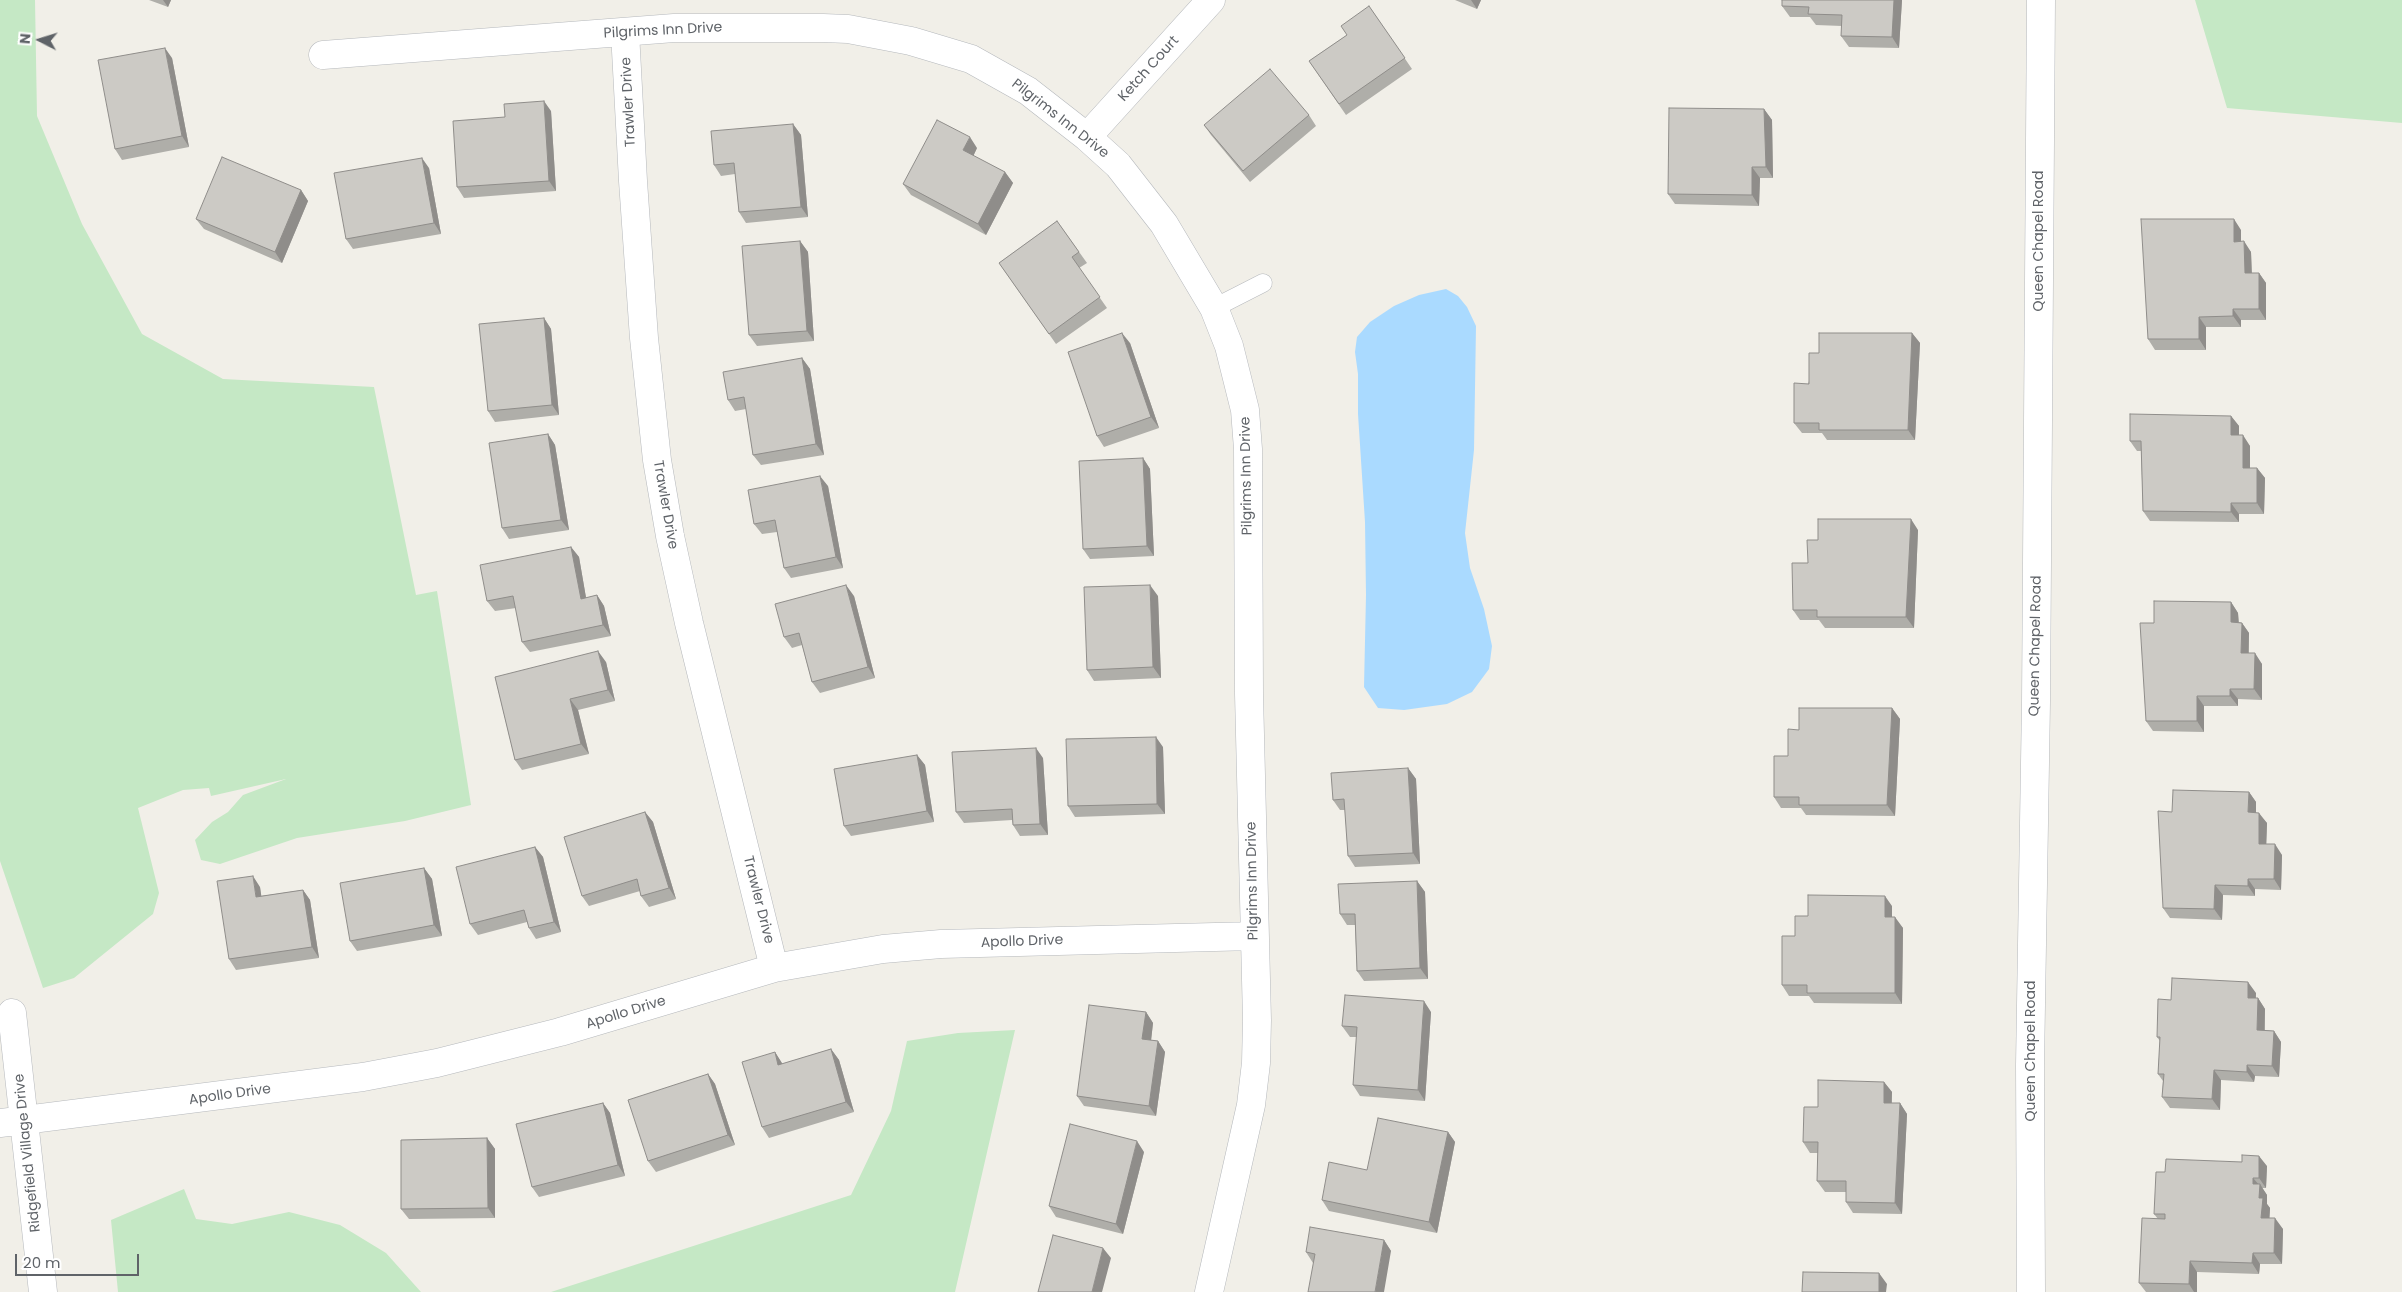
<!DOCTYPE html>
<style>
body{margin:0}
#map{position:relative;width:2402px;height:1292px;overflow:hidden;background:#f1efe8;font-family:Poppins,sans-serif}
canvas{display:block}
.north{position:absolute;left:15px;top:15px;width:50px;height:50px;-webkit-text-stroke:4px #fff;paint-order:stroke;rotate:275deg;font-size:14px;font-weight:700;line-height:20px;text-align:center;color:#5f6368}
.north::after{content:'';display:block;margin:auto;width:18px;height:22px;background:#5f6368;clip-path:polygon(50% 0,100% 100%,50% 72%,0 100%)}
.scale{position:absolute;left:15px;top:1254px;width:124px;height:22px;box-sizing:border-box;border:2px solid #5f6368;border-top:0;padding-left:6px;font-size:15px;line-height:18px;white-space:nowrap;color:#5f6368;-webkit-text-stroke:4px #fff;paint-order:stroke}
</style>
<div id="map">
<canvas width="2402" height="1292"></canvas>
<div class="north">N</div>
<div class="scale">20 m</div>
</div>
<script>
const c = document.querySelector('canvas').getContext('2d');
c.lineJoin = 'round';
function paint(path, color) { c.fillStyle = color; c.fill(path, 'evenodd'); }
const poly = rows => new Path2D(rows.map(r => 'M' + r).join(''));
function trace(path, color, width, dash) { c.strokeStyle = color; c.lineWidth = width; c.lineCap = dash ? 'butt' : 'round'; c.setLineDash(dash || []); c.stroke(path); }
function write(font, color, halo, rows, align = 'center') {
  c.font = font + ' Poppins,sans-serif'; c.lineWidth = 4; c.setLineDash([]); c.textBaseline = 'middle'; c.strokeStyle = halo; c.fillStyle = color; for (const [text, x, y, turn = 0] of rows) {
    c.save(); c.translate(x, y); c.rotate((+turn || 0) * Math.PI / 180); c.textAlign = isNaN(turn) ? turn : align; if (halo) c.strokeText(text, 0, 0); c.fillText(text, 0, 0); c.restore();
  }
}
const green = poly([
 [0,0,35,0,37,116,82,224,142,334,223,379,374,387,416,595,437,591,471,805,405,821,297,838,220,864,201,860,195,840,212,822,228,812,243,795,286,779,211,796,209,788,183,790,138,808,159,893,153,914,74,978,43,988,0,861],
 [2195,0,2402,0,2402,123,2227,108],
 [1015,1030,955,1292,551,1292,851,1195,891,1111,907,1041,958,1033],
 [184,1189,196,1219,232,1224,289,1212,340,1225,386,1253,421,1292,118,1292,111,1220]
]);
const water = poly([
 [1446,289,1458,296,1467,307,1476,326,1474,450,1465,533,1470,568,1484,609,1492,646,1489,669,1472,692,1447,704,1404,710,1378,708,1364,687,1366,595,1365,522,1358,414,1358,374,1355,352,1357,337,1370,322,1394,306,1419,295]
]);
const service = poly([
 [1214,308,1263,283]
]);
const minor = poly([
 [625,32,633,181,644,338,657,460,670,536,689,623,774,968],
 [323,55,674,28,823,28,848,29,911,41,971,59,1028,91,1087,137,1118,165,1164,224,1214,308,1229,346,1245,410,1248,449,1249,694,1257,1020,1256,1063,1251,1105,1209,1292],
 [1087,137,1211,0],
 [12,1013,43,1292],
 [0,1123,363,1077,437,1063,560,1032,774,968,883,949,941,944,1254,936],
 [2031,1292,2030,1065,2036,702,2041,0]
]);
const wall = poly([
 [149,0,171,0,168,7],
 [1455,0,1481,0,1477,9],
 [1782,0,1902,0,1899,48,1849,47,1841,36,1842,26,1816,25,1810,17,1790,17,1782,6],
 [1369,6,1412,69,1346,115,1309,61,1347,35],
 [172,58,189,147,122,160,115,149],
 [1764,109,1772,120,1773,178,1760,178,1759,206,1675,204,1668,194],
 [551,111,556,191,464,198,457,187,505,117],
 [1309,115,1316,126,1250,182,1211,135,1204,125],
 [793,124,801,135,808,217,746,223,739,212,735,174,721,176,714,165],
 [977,148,973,156,1005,172,1013,183,986,235,911,195,903,184],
 [429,168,441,234,353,249,346,239],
 [301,190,308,201,282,263,204,229,196,219],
 [1057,221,1087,263,1079,268,1107,308,1056,344,999,263],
 [2241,230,2241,241,2251,252,2252,273,2259,273,2266,283,2266,320,2241,320,2241,327,2206,327,2206,350,2155,350,2148,339],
 [800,241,808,252,814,341,757,346,749,335],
 [544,318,551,329,559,415,495,422,488,411],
 [1912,333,1920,343,1915,440,1827,440,1822,433,1802,433,1794,423,1819,353],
 [1130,343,1159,428,1104,447,1097,436],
 [802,358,810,369,824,455,761,465,753,455,746,409,735,411,728,400],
 [2231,416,2239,426,2239,435,2250,446,2250,468,2257,468,2265,478,2264,514,2239,514,2239,522,2150,521,2143,511,2141,451,2137,451,2130,441],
 [548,434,555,445,569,530,509,539,502,528],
 [1143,458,1150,469,1154,556,1090,559,1083,549],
 [828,486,843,568,791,578,784,568,777,532,762,534,754,524],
 [1918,530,1914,628,1825,628,1819,620,1800,620,1793,610,1808,563,1818,540],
 [571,547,579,557,586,598,597,595,604,606,611,636,530,652,522,642,516,608,495,611,487,601],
 [854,596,875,678,820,693,812,682,802,645,792,648,784,637],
 [1158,596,1161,678,1094,681,1087,670],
 [2231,602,2238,613,2239,622,2242,623,2249,633,2249,653,2262,664,2262,700,2238,699,2238,706,2204,706,2204,732,2153,731,2146,721,2154,623],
 [606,662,615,701,578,710,589,754,522,770,515,760,495,677],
 [1892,708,1900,719,1895,816,1806,815,1801,808,1781,808,1774,797,1788,756,1799,730],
 [1163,747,1165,814,1075,817,1068,806],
 [917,755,925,765,934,822,851,836,844,826],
 [1043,758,1048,835,1020,836,1013,825,1012,820,964,823,956,812],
 [1408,768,1416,779,1420,864,1355,867,1348,856,1345,810,1340,810,1333,800],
 [2249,792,2256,802,2256,813,2267,823,2266,844,2282,855,2281,890,2255,889,2255,896,2223,895,2222,920,2170,918,2163,908,2172,812],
 [645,812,653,822,676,899,649,907,641,896,640,891,589,906,582,896],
 [535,847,543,857,561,932,536,939,529,928,527,922,478,935,470,924],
 [424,868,432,879,442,936,357,951,350,941],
 [1417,881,1425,892,1428,979,1364,981,1357,971,1355,925,1347,925,1340,914],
 [260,887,261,896,303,890,310,900,319,958,236,970,229,959],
 [1892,906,1892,917,1903,928,1902,1004,1814,1003,1809,996,1789,996,1782,985,1795,936,1808,916],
 [2256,993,2256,998,2258,998,2265,1009,2265,1030,2274,1031,2281,1042,2279,1077,2255,1076,2254,1082,2221,1080,2220,1110,2170,1108,2162,1097,2163,1081,2158,1074,2160,1041,2157,1037,2171,1000],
 [1146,1012,1153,1023,1151,1040,1158,1041,1165,1052,1156,1116,1084,1106,1077,1096],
 [1431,1012,1425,1101,1360,1096,1353,1085,1357,1037,1350,1037,1342,1026],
 [831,1049,839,1060,854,1112,769,1138,762,1127,775,1052,782,1064],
 [708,1074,715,1084,735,1145,656,1172,648,1161],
 [1884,1082,1892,1092,1892,1103,1900,1103,1907,1114,1902,1214,1853,1213,1846,1202,1846,1192,1825,1192,1817,1181,1818,1153,1810,1153,1803,1142,1818,1107],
 [603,1103,610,1113,625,1176,539,1197,532,1187],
 [1448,1132,1455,1142,1437,1233,1329,1211,1322,1200,1367,1170],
 [487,1138,495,1149,495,1218,409,1219,401,1209],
 [1144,1152,1123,1234,1056,1217,1049,1206],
 [2267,1166,2266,1188,2262,1188,2267,1195,2267,1204,2270,1208,2269,1218,2283,1229,2282,1264,2260,1264,2259,1274,2197,1272,2197,1292,2146,1292,2139,1283,2158,1219,2154,1214,2165,1172],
 [1384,1240,1391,1251,1313,1263,1306,1252]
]);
const shadedWall = poly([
 [163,0,171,0,168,7],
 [1471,0,1481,0,1477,9],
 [1894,0,1902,0,1899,48,1892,37],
 [165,48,172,58,189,147,182,136],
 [544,101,551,111,556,191,549,181],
 [1764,109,1772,120,1773,178,1766,167],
 [793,124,801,135,808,217,801,207],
 [970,137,977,148,971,161,963,150],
 [422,158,429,168,441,234,434,223],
 [1752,167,1760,178,1759,206,1752,195],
 [1005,172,1013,183,986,235,978,224],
 [301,190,308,201,282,263,275,252],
 [2234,219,2241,230,2241,252,2234,242],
 [800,241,808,252,814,341,807,331],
 [2244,241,2251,252,2252,284,2245,273],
 [2259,273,2266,283,2266,320,2259,309],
 [2233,309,2241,320,2241,327,2233,316],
 [2199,317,2206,327,2206,350,2199,339],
 [544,318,551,329,559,415,552,405],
 [1122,333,1130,343,1159,428,1151,417],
 [1912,333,1920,343,1915,440,1908,430],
 [802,358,810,369,824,455,816,444],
 [2231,416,2239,426,2239,446,2231,435],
 [548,434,555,445,569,530,561,520],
 [2243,435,2250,446,2250,478,2243,468],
 [1143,458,1150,469,1154,556,1147,546],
 [2257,468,2265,478,2264,514,2257,503],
 [820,476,828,486,843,568,836,557],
 [2231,503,2239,514,2239,522,2231,512],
 [1911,519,1918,530,1914,628,1906,617],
 [571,547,579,557,588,609,581,599],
 [846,585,854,596,875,678,868,667],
 [1150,585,1158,596,1161,678,1153,667],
 [597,595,604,606,611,636,603,625],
 [2231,602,2238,613,2239,633,2231,622],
 [2242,623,2249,633,2248,664,2241,653],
 [598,651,606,662,615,701,608,690],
 [2255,653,2262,664,2262,700,2254,689],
 [2230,689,2238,699,2238,706,2230,696],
 [2197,696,2204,706,2204,732,2197,721],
 [570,699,578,710,589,754,581,744],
 [1892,708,1900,719,1895,816,1887,805],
 [1156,737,1163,747,1165,814,1157,804],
 [1036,748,1043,758,1048,835,1040,824],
 [917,755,925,765,934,822,927,811],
 [1408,768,1416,779,1420,864,1413,853],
 [2249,792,2256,802,2256,823,2248,812],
 [645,812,653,822,676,899,669,888],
 [2259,813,2267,823,2266,855,2259,844],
 [2275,844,2282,855,2281,890,2274,879],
 [535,847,543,857,561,932,554,922],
 [424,868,432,879,442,936,434,925],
 [253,876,260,887,263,907,256,897],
 [2248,879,2255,889,2255,896,2248,886],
 [1417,881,1425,892,1428,979,1420,968],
 [2215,885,2223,895,2222,920,2214,909],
 [303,890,310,900,319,958,312,947],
 [1885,896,1892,906,1892,927,1885,917],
 [1895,917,1903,928,1902,1004,1895,993],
 [2248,982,2256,993,2255,1009,2248,998],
 [2258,998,2265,1009,2264,1041,2257,1030],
 [1424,1001,1431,1012,1425,1101,1418,1090],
 [1146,1012,1153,1023,1150,1050,1142,1039],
 [2274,1031,2281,1042,2279,1077,2272,1066],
 [1158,1041,1165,1052,1156,1116,1149,1106],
 [831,1049,839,1060,854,1112,846,1102],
 [775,1052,782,1063,786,1075,778,1065],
 [2247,1065,2255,1076,2254,1082,2247,1072],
 [2214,1070,2221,1080,2220,1110,2212,1099],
 [708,1074,715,1084,735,1145,728,1135],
 [1884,1082,1892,1092,1891,1113,1884,1103],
 [603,1103,610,1113,625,1176,618,1165],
 [1900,1103,1907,1114,1902,1214,1895,1203],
 [1448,1132,1455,1142,1437,1233,1429,1222],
 [487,1138,495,1149,495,1218,488,1208],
 [1137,1141,1144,1152,1123,1234,1116,1224],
 [2259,1156,2267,1166,2266,1188,2259,1178],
 [2253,1178,2260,1186,2260,1184,2267,1195,2267,1204,2270,1208,2269,1229,2261,1218,2259,1198,2253,1184],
 [2275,1218,2283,1229,2282,1264,2274,1253],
 [1384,1240,1391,1251,1384,1292,1375,1292],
 [1103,1248,1111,1258,1102,1292,1092,1292],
 [2253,1253,2260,1264,2259,1274,2252,1263],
 [2190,1261,2197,1272,2197,1292,2194,1292,2189,1284],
 [1879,1273,1887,1284,1886,1292,1879,1292]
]);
const building = poly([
 [1782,0,1894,0,1892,37,1841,36,1842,15,1808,14,1809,7,1782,6,1782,0],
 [1369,6,1405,58,1339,104,1309,61,1347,35,1341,26,1369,6],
 [165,48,182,136,115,149,98,60,165,48],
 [1270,69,1309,115,1243,171,1204,125,1270,69],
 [544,101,549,181,457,187,453,121,505,117,504,104,544,101],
 [1669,108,1764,109,1766,167,1752,167,1752,195,1668,194,1669,108],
 [937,120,970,137,963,150,1005,172,978,224,903,184,937,120],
 [793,124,801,207,739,212,734,163,714,165,711,131,793,124],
 [222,157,301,190,275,252,196,219,222,157],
 [422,158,434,223,346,239,334,173,422,158],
 [2141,219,2234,219,2234,242,2244,241,2245,273,2259,273,2259,309,2233,309,2233,316,2199,317,2199,339,2148,339,2141,219],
 [1057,221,1079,252,1072,257,1100,297,1049,334,999,263,1057,221],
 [800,241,807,331,749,335,742,246,800,241],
 [544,318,552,405,488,411,479,324,544,318],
 [1122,333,1151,417,1097,436,1068,352,1122,333],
 [1819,333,1912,333,1908,430,1819,430,1819,423,1794,423,1794,383,1809,384,1809,353,1819,353,1819,333],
 [802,358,816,444,753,455,744,397,728,400,723,372,802,358],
 [2130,414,2231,416,2231,435,2243,435,2243,468,2257,468,2257,503,2231,503,2231,512,2143,511,2141,441,2130,441,2130,414],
 [548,434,561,520,502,528,489,443,548,434],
 [1143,458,1147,546,1083,549,1079,461,1143,458],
 [820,476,836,557,784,568,775,520,754,524,748,490,820,476],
 [1818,519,1911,519,1906,617,1817,617,1817,610,1793,610,1792,563,1808,563,1807,540,1818,540,1818,519],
 [571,547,581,599,597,595,603,625,522,642,513,596,487,601,480,565,571,547],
 [846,585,868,667,812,682,799,633,784,637,775,604,846,585],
 [1150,585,1153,667,1087,670,1084,587,1150,585],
 [2154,601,2231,602,2231,622,2242,623,2241,653,2255,653,2254,689,2230,689,2230,696,2197,696,2197,721,2146,721,2140,623,2154,623,2154,601],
 [598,651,608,690,570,699,581,744,515,760,495,677,598,651],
 [1799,708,1892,708,1887,805,1799,805,1799,797,1774,797,1774,756,1788,756,1788,729,1799,730,1799,708],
 [1156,737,1157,804,1068,806,1066,739,1156,737],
 [1036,748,1040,824,1013,825,1012,809,956,812,952,752,1036,748],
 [917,755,927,811,844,826,834,769,917,755],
 [1408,768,1413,853,1348,856,1344,799,1333,800,1331,773,1408,768],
 [2173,790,2249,792,2248,812,2259,813,2259,844,2275,844,2274,879,2248,879,2248,886,2215,885,2214,909,2163,908,2158,811,2172,812,2173,790],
 [645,812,669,888,641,896,637,879,582,896,564,837,645,812],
 [535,847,554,922,529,928,524,910,470,924,456,867,535,847],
 [424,868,434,925,350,941,340,883,424,868],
 [253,876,256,897,303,890,312,947,229,959,217,881,253,876],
 [1417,881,1420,968,1357,971,1355,914,1340,914,1338,884,1417,881],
 [1808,895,1885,896,1885,917,1895,917,1895,993,1807,993,1807,985,1782,985,1782,936,1795,936,1795,916,1808,916,1808,895],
 [2172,978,2248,982,2248,998,2258,998,2257,1030,2274,1031,2272,1066,2247,1065,2247,1072,2214,1070,2212,1099,2162,1097,2164,1074,2158,1074,2160,1037,2157,1037,2158,999,2171,1000,2172,978],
 [1345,995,1424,1001,1418,1090,1353,1085,1357,1027,1342,1026,1345,995],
 [1089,1005,1146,1012,1142,1039,1158,1041,1149,1106,1077,1096,1089,1005],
 [831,1049,846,1102,762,1127,742,1062,775,1052,778,1065,831,1049],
 [708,1074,728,1135,648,1161,628,1100,708,1074],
 [1818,1080,1884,1082,1884,1103,1900,1103,1895,1203,1846,1202,1846,1181,1817,1181,1818,1142,1803,1142,1804,1107,1818,1107,1818,1080],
 [603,1103,618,1165,532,1187,516,1124,603,1103],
 [1378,1118,1448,1132,1429,1222,1322,1200,1329,1162,1367,1170,1378,1118],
 [1070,1124,1137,1141,1116,1224,1049,1206,1070,1124],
 [487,1138,488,1208,401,1209,401,1140,487,1138],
 [2242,1155,2259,1156,2259,1178,2253,1178,2253,1184,2260,1184,2259,1198,2263,1198,2261,1218,2275,1218,2274,1253,2253,1253,2252,1263,2190,1261,2189,1284,2139,1283,2142,1218,2165,1219,2165,1214,2154,1214,2156,1172,2165,1172,2166,1159,2242,1162,2242,1155],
 [1310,1227,1384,1240,1375,1292,1308,1292,1315,1254,1306,1252,1310,1227],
 [1053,1235,1103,1248,1092,1292,1038,1292,1053,1235],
 [1803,1272,1879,1273,1879,1292,1802,1292,1803,1272]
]);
const streetNames = [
 ["Pilgrims Inn Drive",663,31,-3],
 ["Ketch Court",1149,69,-48],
 ["Trawler Drive",629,102,-93],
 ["Pilgrims Inn Drive",1060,119,38],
 ["Queen Chapel Road",2039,241,-90],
 ["Pilgrims Inn Drive",1247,476,-91],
 ["Trawler Drive",665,505,80],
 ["Queen Chapel Road",2036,646,-89],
 ["Pilgrims Inn Drive",1253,881,-91],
 ["Trawler Drive",758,900,76],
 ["Apollo Drive",1022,942,-2],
 ["Apollo Drive",626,1013,-17],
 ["Queen Chapel Road",2031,1051,-90],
 ["Apollo Drive",230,1095,-8],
 ["Ridgefield Village Drive",28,1153,-96]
];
paint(green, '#c5e8c5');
paint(water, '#aadaff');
trace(service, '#b5b8bc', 19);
trace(minor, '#b5b8bc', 29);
trace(service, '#fff', 18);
trace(minor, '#fff', 28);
paint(wall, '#afaea9');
paint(shadedWall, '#8f8d8a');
paint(building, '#cccac5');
trace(building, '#8f8d8a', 1);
write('14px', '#5f6368', '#fff', streetNames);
</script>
